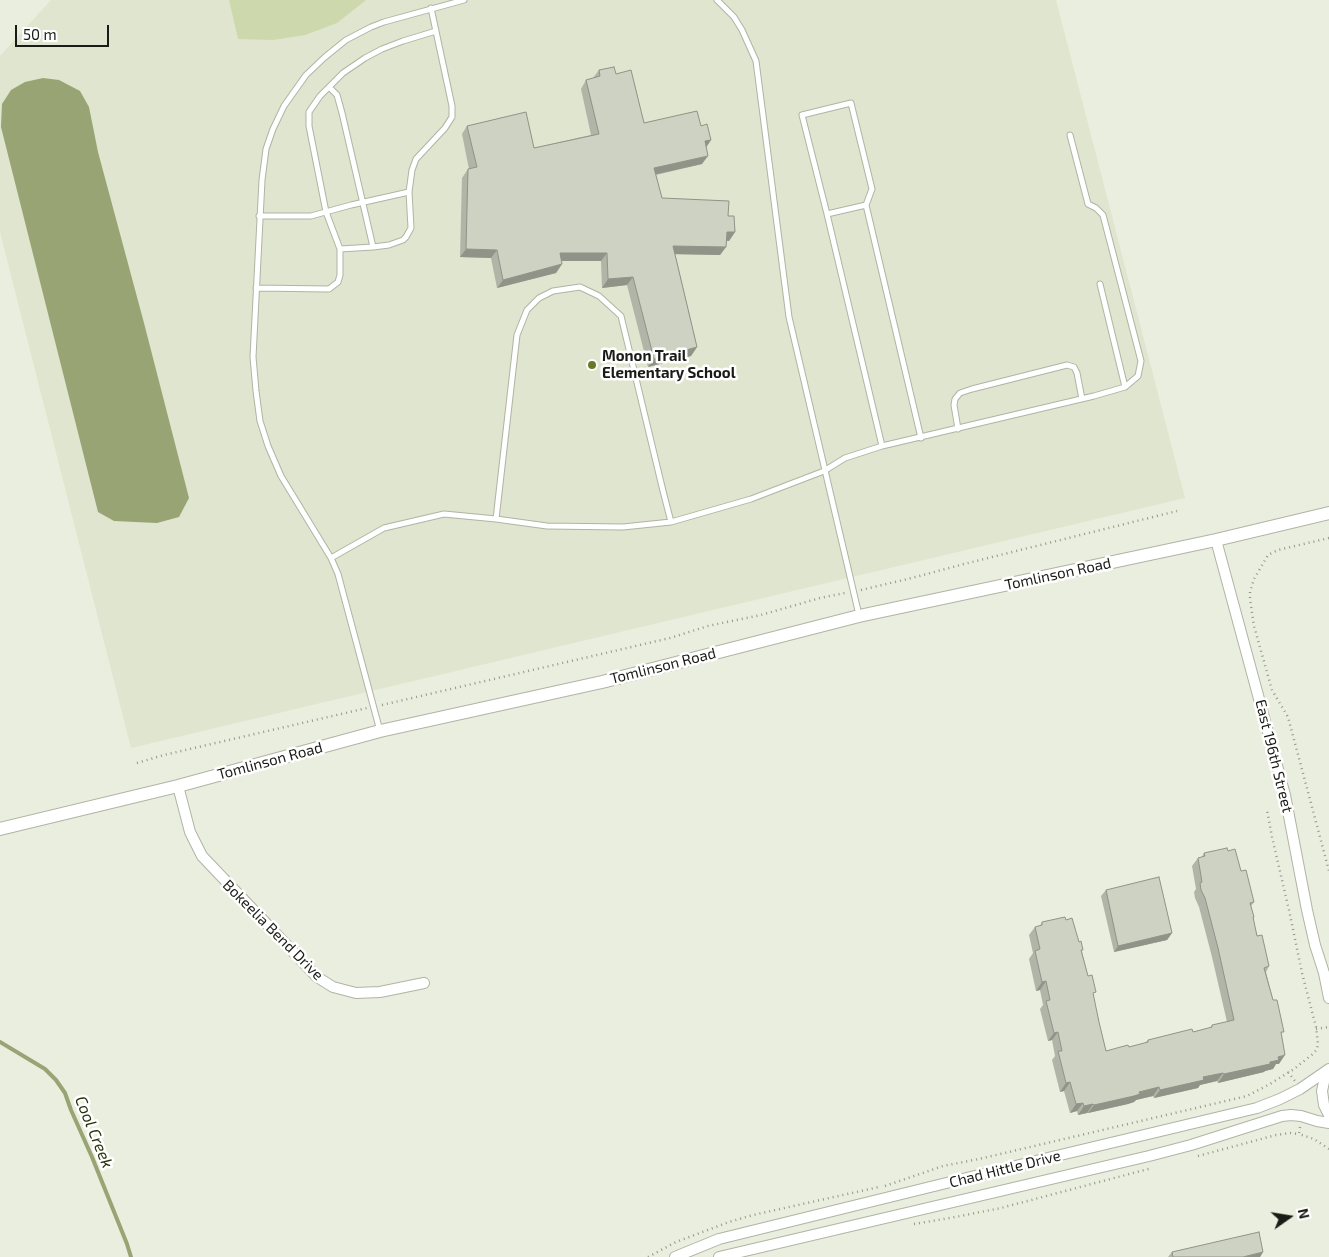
<!DOCTYPE html>
<style>
body{margin:0}
#map{position:relative;width:1329px;height:1257px;overflow:hidden;background:#eaeede;font-family:"Exo 2",sans-serif}
canvas{display:block}
.north{position:absolute;left:1264px;top:1192px;width:50px;height:50px;-webkit-text-stroke:4px #fff;paint-order:stroke;rotate:77deg;font-size:14px;font-weight:700;line-height:20px;text-align:center;color:#1a1b16}
.north::after{content:'';display:block;margin:auto;width:18px;height:22px;background:#1a1b16;clip-path:polygon(50% 0,100% 100%,50% 72%,0 100%)}
.scale{position:absolute;left:15px;top:25px;width:94px;height:22px;box-sizing:border-box;border:2px solid #1a1b16;border-top:0;padding-left:6px;font-size:15px;line-height:18px;white-space:nowrap;color:#1a1b16;-webkit-text-stroke:4px #fff;paint-order:stroke}
</style>
<div id="map">
<canvas width="1329" height="1257"></canvas>
<div class="north">N</div>
<div class="scale">50 m</div>
</div>
<script>
const c = document.querySelector('canvas').getContext('2d');
c.lineJoin = 'round';
function paint(path, color) { c.fillStyle = color; c.fill(path, 'evenodd'); }
const poly = rows => new Path2D(rows.map(r => 'M' + r).join(''));
function trace(path, color, width, dash) { c.strokeStyle = color; c.lineWidth = width; c.lineCap = dash ? 'butt' : 'round'; c.setLineDash(dash || []); c.stroke(path); }
function write(font, color, halo, rows, align = 'center') {
  c.font = font + ' "Exo 2",sans-serif'; c.lineWidth = 5; c.setLineDash([]); c.textBaseline = 'middle'; c.strokeStyle = halo; c.fillStyle = color; for (const [text, x, y, turn = 0] of rows) {
    c.save(); c.translate(x, y); c.rotate((+turn || 0) * Math.PI / 180); c.textAlign = isNaN(turn) ? turn : align; if (halo) c.strokeText(text, 0, 0); c.fillText(text, 0, 0); c.restore();
  }
}
const built = poly([
 [51,0,1056,0,1185,498,131,748,0,232,0,56]
]);
const green = poly([
 [229,0,366,0,337,23,305,35,273,40,238,39]
]);
const water = poly([
 [43,78,59,80,80,91,89,107,98,152,144,323,189,498,179,517,157,523,114,521,98,512,1,127,2,104,11,90,25,82]
]);
const stream = poly([
 [0,1042,45,1069,56,1080,65,1093,71,1110,92,1157,127,1244,131,1257]
]);
const path = poly([
 [1329,538,1278,550,1268,555,1254,579,1250,592,1250,599,1254,626,1272,690,1288,717,1329,871],
 [861,590,912,578,964,564,1177,511],
 [382,705,670,638,708,626,761,615,820,598,845,593],
 [137,763,164,755,367,708],
 [1316,1029,1329,1027],
 [1288,1072,1295,1081],
 [1300,1127,1299,1134,1314,1139,1329,1149],
 [1198,1156,1276,1135,1290,1133,1299,1134],
 [885,1186,943,1166,979,1159,1247,1096,1270,1084,1294,1069,1314,1053,1317,1049,1318,1044,1316,1027,1302,973,1289,910,1272,837,1267,810],
 [914,1224,950,1218,1001,1208,1152,1168],
 [648,1257,676,1242,729,1222,753,1215,879,1187]
]);
const service = poly([
 [717,0,734,17,742,30,756,61,789,317,859,615],
 [329,87,337,95,342,113,373,247,389,245,403,240,406,237,411,228,409,192],
 [827,214,802,115,851,103,872,189,866,205],
 [259,216,311,216,351,205,409,192,412,170,416,159,445,128,452,117,452,106,431,8],
 [373,247,340,249,326,212,309,126,309,112,320,96,343,73,365,58,382,49,403,41,436,31],
 [1100,284,1125,387],
 [256,288,329,289,338,282,340,275,340,249],
 [958,429,954,405,955,399,960,393,972,389,1067,365,1074,367,1077,373,1082,399],
 [882,446,827,214,866,205,921,438],
 [496,519,517,335,527,310,539,298,553,291,580,287,599,296,621,316,663,491,671,522],
 [331,558,384,528,444,514,496,519,547,526,623,527,671,522,751,499,824,471,845,458,882,446,1094,396,1125,387,1138,376,1141,361,1103,215,1096,208,1088,204,1070,135],
 [380,731,338,574,331,558,281,476,268,446,260,421,256,391,253,357,262,180,266,149,273,129,284,106,306,75,325,57,346,40,371,27,384,22,464,0]
]);
const minor = poly([
 [1216,540,1285,795,1307,910,1315,945,1324,973,1329,998],
 [178,786,190,832,202,856,317,977,333,987,356,993,380,992,424,983],
 [1329,1071,1325,1077,1322,1091,1324,1105,1329,1115],
 [675,1257,719,1239,1052,1157,1257,1108,1280,1099,1300,1089,1329,1069],
 [719,1257,1149,1156,1191,1145,1282,1116,1291,1115,1301,1116,1317,1121,1329,1123]
]);
const tertiary = poly([
 [0,829,178,786,380,731,602,682,859,616,1216,540,1329,513]
]);
const wall = poly([
 [599,70,616,74,644,123,701,126,711,140,706,147,702,164,656,175,662,198,728,216,735,232,729,241,727,241,726,247,720,255,675,254,697,347,691,356,648,367,627,285,602,288,601,261,561,261,562,264,556,273,497,288,491,258,460,257,462,178,468,169,469,169,462,134,467,126,534,148,591,135,581,89,586,80,593,78],
 [1228,851,1241,871,1254,902,1251,906,1254,917,1253,918,1257,936,1269,966,1266,972,1282,1036,1279,1064,1276,1064,1273,1069,1265,1071,1264,1072,1218,1083,1217,1081,1200,1085,1198,1088,1154,1098,1153,1096,1136,1100,1134,1102,1128,1104,1088,1113,1087,1113,1078,1115,1077,1111,1070,1113,1064,1091,1060,1092,1052,1060,1055,1056,1052,1040,1048,1041,1040,1009,1043,1005,1040,990,1036,991,1029,959,1033,953,1029,935,1035,927,1040,926,1042,922,1066,920,1082,952,1093,996,1099,1022,1106,1051,1129,1047,1145,1043,1148,1040,1193,1032,1210,1028,1212,1025,1227,1022,1212,957,1199,907,1195,898,1194,892,1196,889,1192,866,1198,858,1202,857,1204,853],
 [1106,890,1172,933,1167,940,1114,952,1101,896],
 [1172,1252,1263,1252,1260,1257,1168,1257]
]);
const shadedWall = poly([
 [711,140,705,149,705,141],
 [708,156,702,164,648,176,654,168],
 [727,232,735,232,729,241,721,240],
 [673,246,726,247,720,255,667,254],
 [466,249,497,250,491,258,460,257],
 [560,253,607,253,601,261,554,261],
 [562,264,556,273,497,288,503,280],
 [633,277,627,285,602,288,608,279],
 [697,347,691,356,648,367,654,359],
 [1172,933,1167,940,1114,952,1118,946],
 [1046,981,1040,990,1036,991,1042,982],
 [1058,1032,1052,1040,1048,1041,1054,1033],
 [1285,1055,1279,1064,1276,1064,1273,1069,1265,1071,1264,1072,1218,1083,1224,1074,1270,1062,1278,1057],
 [1223,1073,1217,1081,1200,1085,1198,1088,1154,1098,1160,1090,1203,1077],
 [1070,1082,1064,1091,1060,1092,1066,1083],
 [1159,1087,1153,1096,1136,1100,1134,1102,1128,1104,1088,1113,1094,1105,1139,1092],
 [1083,1103,1077,1111,1070,1113,1076,1104],
 [1093,1104,1087,1113,1078,1115,1084,1106],
 [1263,1252,1260,1257,1243,1257]
]);
const building = poly([
 [614,67,616,74,631,70,644,123,697,111,701,126,707,124,711,140,705,141,708,156,654,168,662,198,729,201,728,216,734,216,735,232,727,232,726,247,673,246,697,347,654,359,633,277,608,279,607,253,560,253,562,264,503,280,497,250,466,249,468,169,477,167,467,126,526,112,534,148,599,134,586,80,600,76,599,70,614,67],
 [1227,848,1228,851,1235,849,1241,871,1246,870,1254,902,1250,903,1254,917,1253,917,1257,936,1262,935,1269,966,1264,968,1273,1000,1277,1000,1284,1032,1281,1032,1285,1055,1278,1057,1279,1060,1270,1062,1270,1064,1224,1074,1223,1073,1203,1077,1204,1080,1173,1087,1160,1090,1159,1087,1139,1092,1140,1094,1134,1096,1094,1105,1093,1104,1084,1106,1083,1103,1076,1104,1070,1082,1066,1083,1058,1051,1062,1051,1058,1032,1054,1033,1046,1001,1050,1000,1046,981,1042,982,1035,951,1040,949,1035,927,1042,925,1042,922,1065,917,1066,920,1072,918,1079,942,1081,941,1083,950,1081,950,1088,976,1092,975,1096,992,1093,993,1099,1022,1106,1051,1128,1045,1129,1047,1148,1042,1148,1040,1192,1029,1193,1032,1212,1027,1212,1025,1234,1020,1218,948,1205,898,1201,890,1200,883,1202,882,1198,858,1205,856,1204,853,1227,848],
 [1159,877,1172,933,1118,946,1106,890,1159,877],
 [1259,1232,1263,1252,1243,1257,1173,1257,1172,1252,1259,1232]
]);
const markers = [
 [592,365,5,"#697928"]
];
const poiNames = [
 ["Monon Trail",602,356],
 ["Elementary School",602,373]
];
const streetNames = [
 ["Tomlinson Road",1058,574,-12],
 ["Tomlinson Road",663,666,-14],
 ["East 196th Street",1274,756,76],
 ["Tomlinson Road",270,761,-15],
 ["Bokeelia Bend Drive",273,930,45],
 ["Chad Hittle Drive",1005,1169,-14]
];
const waterNames = [
 ["Cool Creek",94,1132,68]
];
paint(built, '#dfe5ce');
paint(green, '#cdd9ad');
paint(water, '#98a473');
trace(stream, '#98a473', 4);
trace(service, '#b0b4a5', 7);
trace(minor, '#b0b4a5', 12);
trace(tertiary, '#b0b4a5', 14);
trace(path, '#94978b', 2.5, [1, 4]);
trace(service, '#fff', 5);
trace(minor, '#fff', 10);
trace(tertiary, '#fff', 12);
paint(wall, '#b0b5a7');
paint(shadedWall, '#909388');
paint(building, '#cdd2c2');
trace(building, '#909388', 1);
for (const [x, y, r, color] of markers) { const dot = new Path2D(); dot.arc(x, y, r, 0, 2 * Math.PI); c.fillStyle = color; c.fill(dot); trace(dot, '#fff', 2); }
write('bold 15px', '#1a1b16', '#fff', poiNames, 'left');
write('15px', '#1a1b16', '#fff', streetNames);
write('italic 16px', '#283009', '#fff', waterNames);
</script>
